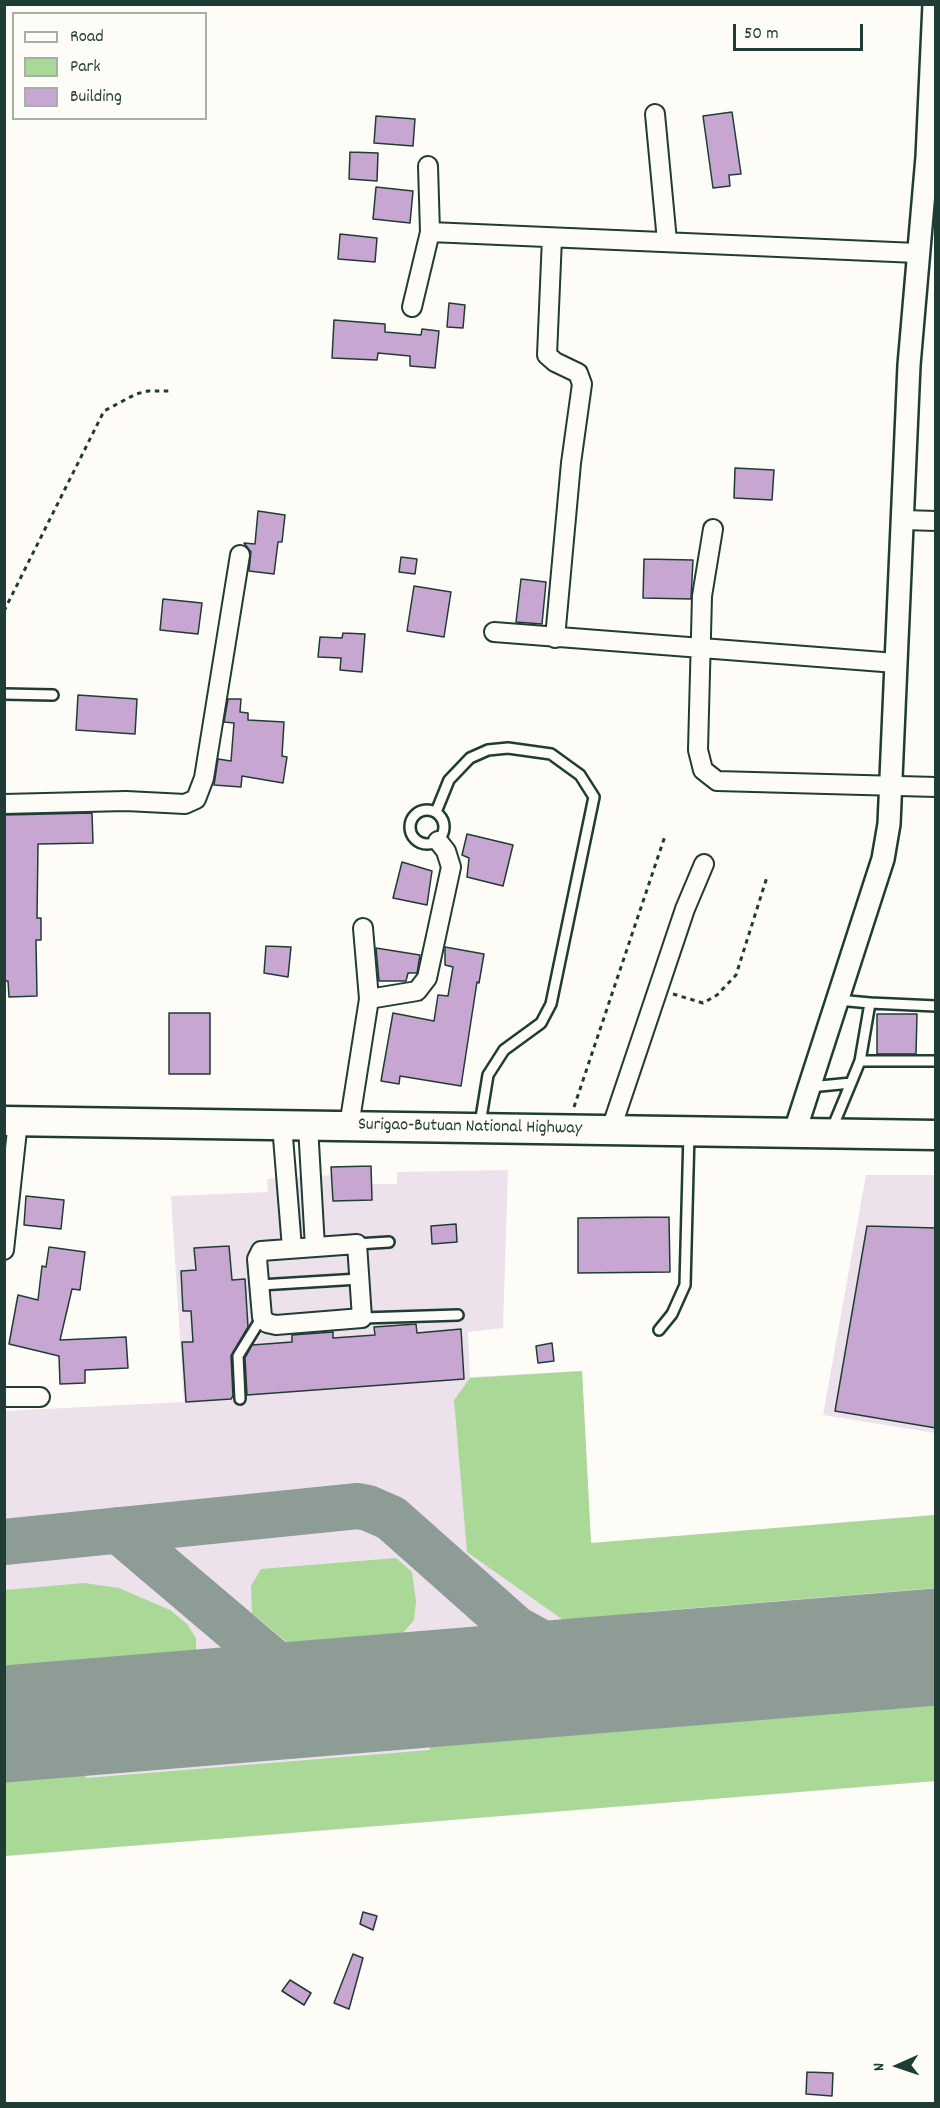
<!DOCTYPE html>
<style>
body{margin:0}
#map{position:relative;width:940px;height:2108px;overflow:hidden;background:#fdfcf7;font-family:Dekko,sans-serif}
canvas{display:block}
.frame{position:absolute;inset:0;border:6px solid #1f3d34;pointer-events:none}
.legend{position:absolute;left:12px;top:12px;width:195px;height:108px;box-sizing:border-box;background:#fdfcf7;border:2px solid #a4b0a9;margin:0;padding:8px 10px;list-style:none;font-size:18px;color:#1f3d34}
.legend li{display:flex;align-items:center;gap:12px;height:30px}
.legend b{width:30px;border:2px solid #a4b0a9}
.north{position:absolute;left:868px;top:2036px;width:60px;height:60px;-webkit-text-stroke:4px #fdfcf7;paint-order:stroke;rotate:267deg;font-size:16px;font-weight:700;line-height:24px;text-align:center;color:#1f3d34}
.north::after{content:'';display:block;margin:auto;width:21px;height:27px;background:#1f3d34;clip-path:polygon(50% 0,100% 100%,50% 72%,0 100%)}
.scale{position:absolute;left:733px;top:24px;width:130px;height:27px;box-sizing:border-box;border:3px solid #1f3d34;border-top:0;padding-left:8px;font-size:18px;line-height:21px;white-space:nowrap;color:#1f3d34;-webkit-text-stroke:4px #fdfcf7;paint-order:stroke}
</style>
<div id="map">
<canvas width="940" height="2108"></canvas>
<div class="frame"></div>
<ul class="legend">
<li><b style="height:8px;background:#fdfcf7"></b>Road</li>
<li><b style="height:16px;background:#aad897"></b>Park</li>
<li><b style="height:16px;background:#c7a6d1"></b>Building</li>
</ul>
<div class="north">N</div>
<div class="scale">50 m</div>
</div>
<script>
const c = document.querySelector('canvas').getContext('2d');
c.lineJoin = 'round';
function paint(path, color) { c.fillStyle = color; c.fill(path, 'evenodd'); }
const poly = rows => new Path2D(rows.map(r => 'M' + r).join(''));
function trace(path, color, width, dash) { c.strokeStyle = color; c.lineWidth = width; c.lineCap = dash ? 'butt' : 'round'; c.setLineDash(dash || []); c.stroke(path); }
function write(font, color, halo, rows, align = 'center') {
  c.font = font + ' Dekko,sans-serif'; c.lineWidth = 4.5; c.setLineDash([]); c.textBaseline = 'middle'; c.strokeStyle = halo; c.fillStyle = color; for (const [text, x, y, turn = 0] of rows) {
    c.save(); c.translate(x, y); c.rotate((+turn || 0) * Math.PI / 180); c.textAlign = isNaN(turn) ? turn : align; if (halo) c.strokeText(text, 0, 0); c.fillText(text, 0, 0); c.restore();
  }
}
const built = poly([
 [508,1170,503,1328,468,1332,470,1377,582,1371,591,1543,935,1515,935,1781,5,1856,5,1411,184,1402,171,1196,268,1192,267,1179,332,1175,333,1201,372,1200,372,1184,397,1184,397,1172],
 [866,1175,935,1175,935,1433,823,1415]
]);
const green = poly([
 [582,1371,591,1543,935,1515,935,1588,645,1612,646,1630,614,1633,612,1618,566,1622,467,1552,454,1400,470,1378],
 [396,1558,412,1572,416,1601,414,1620,401,1635,289,1644,252,1613,251,1586,261,1569],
 [84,1583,119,1588,170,1610,187,1624,196,1638,196,1652,78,1662,79,1674,5,1680,5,1590],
 [935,1705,935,1781,5,1856,5,1772,85,1766,86,1778,430,1750,429,1730,655,1711,657,1728]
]);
const taxiway = poly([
 [118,1530,316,1698],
 [4,1542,358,1506,368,1508,391,1518,516,1629,571,1659,613,1674]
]);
const runway = poly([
 [4,1724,936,1647]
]);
const building = poly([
 [732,112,741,174,729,175,730,186,713,188,703,116,732,112],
 [376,116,415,119,413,146,374,143,376,116],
 [350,152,378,153,377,181,349,179,350,152],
 [376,187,413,191,410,223,373,219,376,187],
 [340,234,377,238,375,262,338,259,340,234],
 [449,303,465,305,463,328,447,327,449,303],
 [334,320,385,324,385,332,421,335,422,329,439,331,435,368,410,366,410,356,378,353,377,360,332,358,334,320],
 [735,468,774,470,772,500,734,498,735,468],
 [258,511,285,515,282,542,278,542,274,574,249,571,251,552,244,543,255,544,258,511],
 [401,557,417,559,415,574,399,572,401,557],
 [644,559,693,560,691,599,643,598,644,559],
 [521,579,546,582,542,624,516,622,521,579],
 [414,586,451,592,444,637,407,631,414,586],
 [163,599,202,603,198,634,160,630,163,599],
 [343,633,365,634,362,672,340,670,341,658,318,657,320,637,342,638,343,633],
 [78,695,137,699,135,734,76,730,78,695],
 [228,699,241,699,240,712,248,713,248,720,284,722,282,756,287,757,283,783,242,776,241,787,214,785,218,759,231,761,234,723,224,722,228,699],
 [92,813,93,843,38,844,37,918,41,918,41,940,36,940,37,996,9,997,8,981,4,981,4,815,92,813],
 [467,834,513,845,503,886,467,877,469,858,462,855,467,834],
 [402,862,432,871,427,905,393,898,402,862],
 [266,946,291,947,288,977,264,973,266,946],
 [445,947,484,954,479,983,477,982,461,1086,400,1076,399,1084,381,1081,393,1013,434,1021,438,995,448,996,453,967,445,965,445,947],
 [376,948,420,955,417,973,408,973,406,981,379,981,376,948],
 [169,1013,210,1013,210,1074,169,1074,169,1013],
 [877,1014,917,1014,916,1054,877,1054,877,1014],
 [371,1166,372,1200,333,1201,331,1167,371,1166],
 [26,1196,64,1200,61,1229,24,1225,26,1196],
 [669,1217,670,1272,578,1273,578,1218,669,1217],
 [456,1224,457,1242,432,1244,431,1226,456,1224],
 [867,1226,936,1228,936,1428,835,1411,867,1226],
 [229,1246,232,1280,245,1279,248,1327,231,1356,233,1396,231,1399,186,1402,182,1342,193,1342,191,1311,183,1311,181,1271,196,1270,194,1248,229,1246],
 [49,1247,85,1252,80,1290,72,1289,60,1340,126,1337,128,1368,85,1370,85,1383,60,1384,59,1356,9,1344,18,1295,38,1300,42,1266,46,1267,49,1247],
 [416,1324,417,1333,461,1329,464,1379,247,1395,245,1358,252,1345,292,1342,292,1335,333,1332,333,1338,375,1335,374,1327,416,1324],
 [552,1343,554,1361,538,1363,536,1346,552,1343],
 [363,1912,377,1916,373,1930,360,1924,363,1912],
 [353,1954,363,1958,349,2009,334,2003,353,1954],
 [290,1980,311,1993,304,2005,282,1991,290,1980],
 [807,2072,833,2073,832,2096,806,2094,807,2072]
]);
const path = poly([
 [4,611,104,411,136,394,148,391,170,391],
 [673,994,703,1003,717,995,736,975,767,877],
 [574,1107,665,836]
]);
const service = poly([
 [4,694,53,695],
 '410 827a17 17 0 1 1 34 0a17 17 0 1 1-34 0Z',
 [436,812,449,780,470,758,488,750,508,748,551,754,580,775,594,797,551,1004,541,1023,504,1050,488,1075,480,1124],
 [870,1003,936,1006],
 [860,1061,936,1061],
 [810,1087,851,1083,860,1061,870,1003,838,1000],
 [831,1131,851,1083],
 [357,1244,389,1242],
 [260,1285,359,1279],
 [362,1318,458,1315],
 [659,1330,672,1314,685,1285,689,1133],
 [240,1399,238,1356,262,1317]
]);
const minor = poly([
 [655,114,667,241],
 [430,232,917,253],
 [552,238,547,355,555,362,578,373,582,384,571,463,555,638],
 [412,307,430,232,428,166],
 [904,520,936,521],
 [713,529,702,596,698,750,703,770,717,781,936,787],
 [494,632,896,663],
 [4,804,126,801,185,804,196,799,204,778,240,555],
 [369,999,417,991,427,978,451,867,446,851,438,841],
 [282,1125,292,1248],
 [308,1126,315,1247],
 [349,1126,369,999,363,928],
 [611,1129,685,909,704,864],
 [357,1244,362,1318,276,1325,267,1323,262,1317,257,1259,261,1251,357,1244],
 [4,1250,18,1121],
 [4,1397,40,1397]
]);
const tertiary = poly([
 [795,1131,883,859,889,824,909,365,927,157,934,4]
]);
const trunk = poly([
 [4,1121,936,1135]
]);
const streetNames = [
 ["Surigao-Butuan National Highway",470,1128,1]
];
paint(built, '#ede2ec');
paint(green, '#aad897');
trace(taxiway, '#8e9c96', 46);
trace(runway, '#8e9c96', 117);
paint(building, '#c7a6d1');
trace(building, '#1f3d34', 1.5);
trace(service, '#1f3d34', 14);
trace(minor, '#1f3d34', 22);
trace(tertiary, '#1f3d34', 26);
trace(trunk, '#1f3d34', 33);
trace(path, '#1f3d34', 3, [4.5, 4.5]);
trace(service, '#fdfcf7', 9);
trace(minor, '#fdfcf7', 18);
trace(tertiary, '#fdfcf7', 21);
trace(trunk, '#fdfcf7', 28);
write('18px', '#1f3d34', '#fdfcf7', streetNames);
</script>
